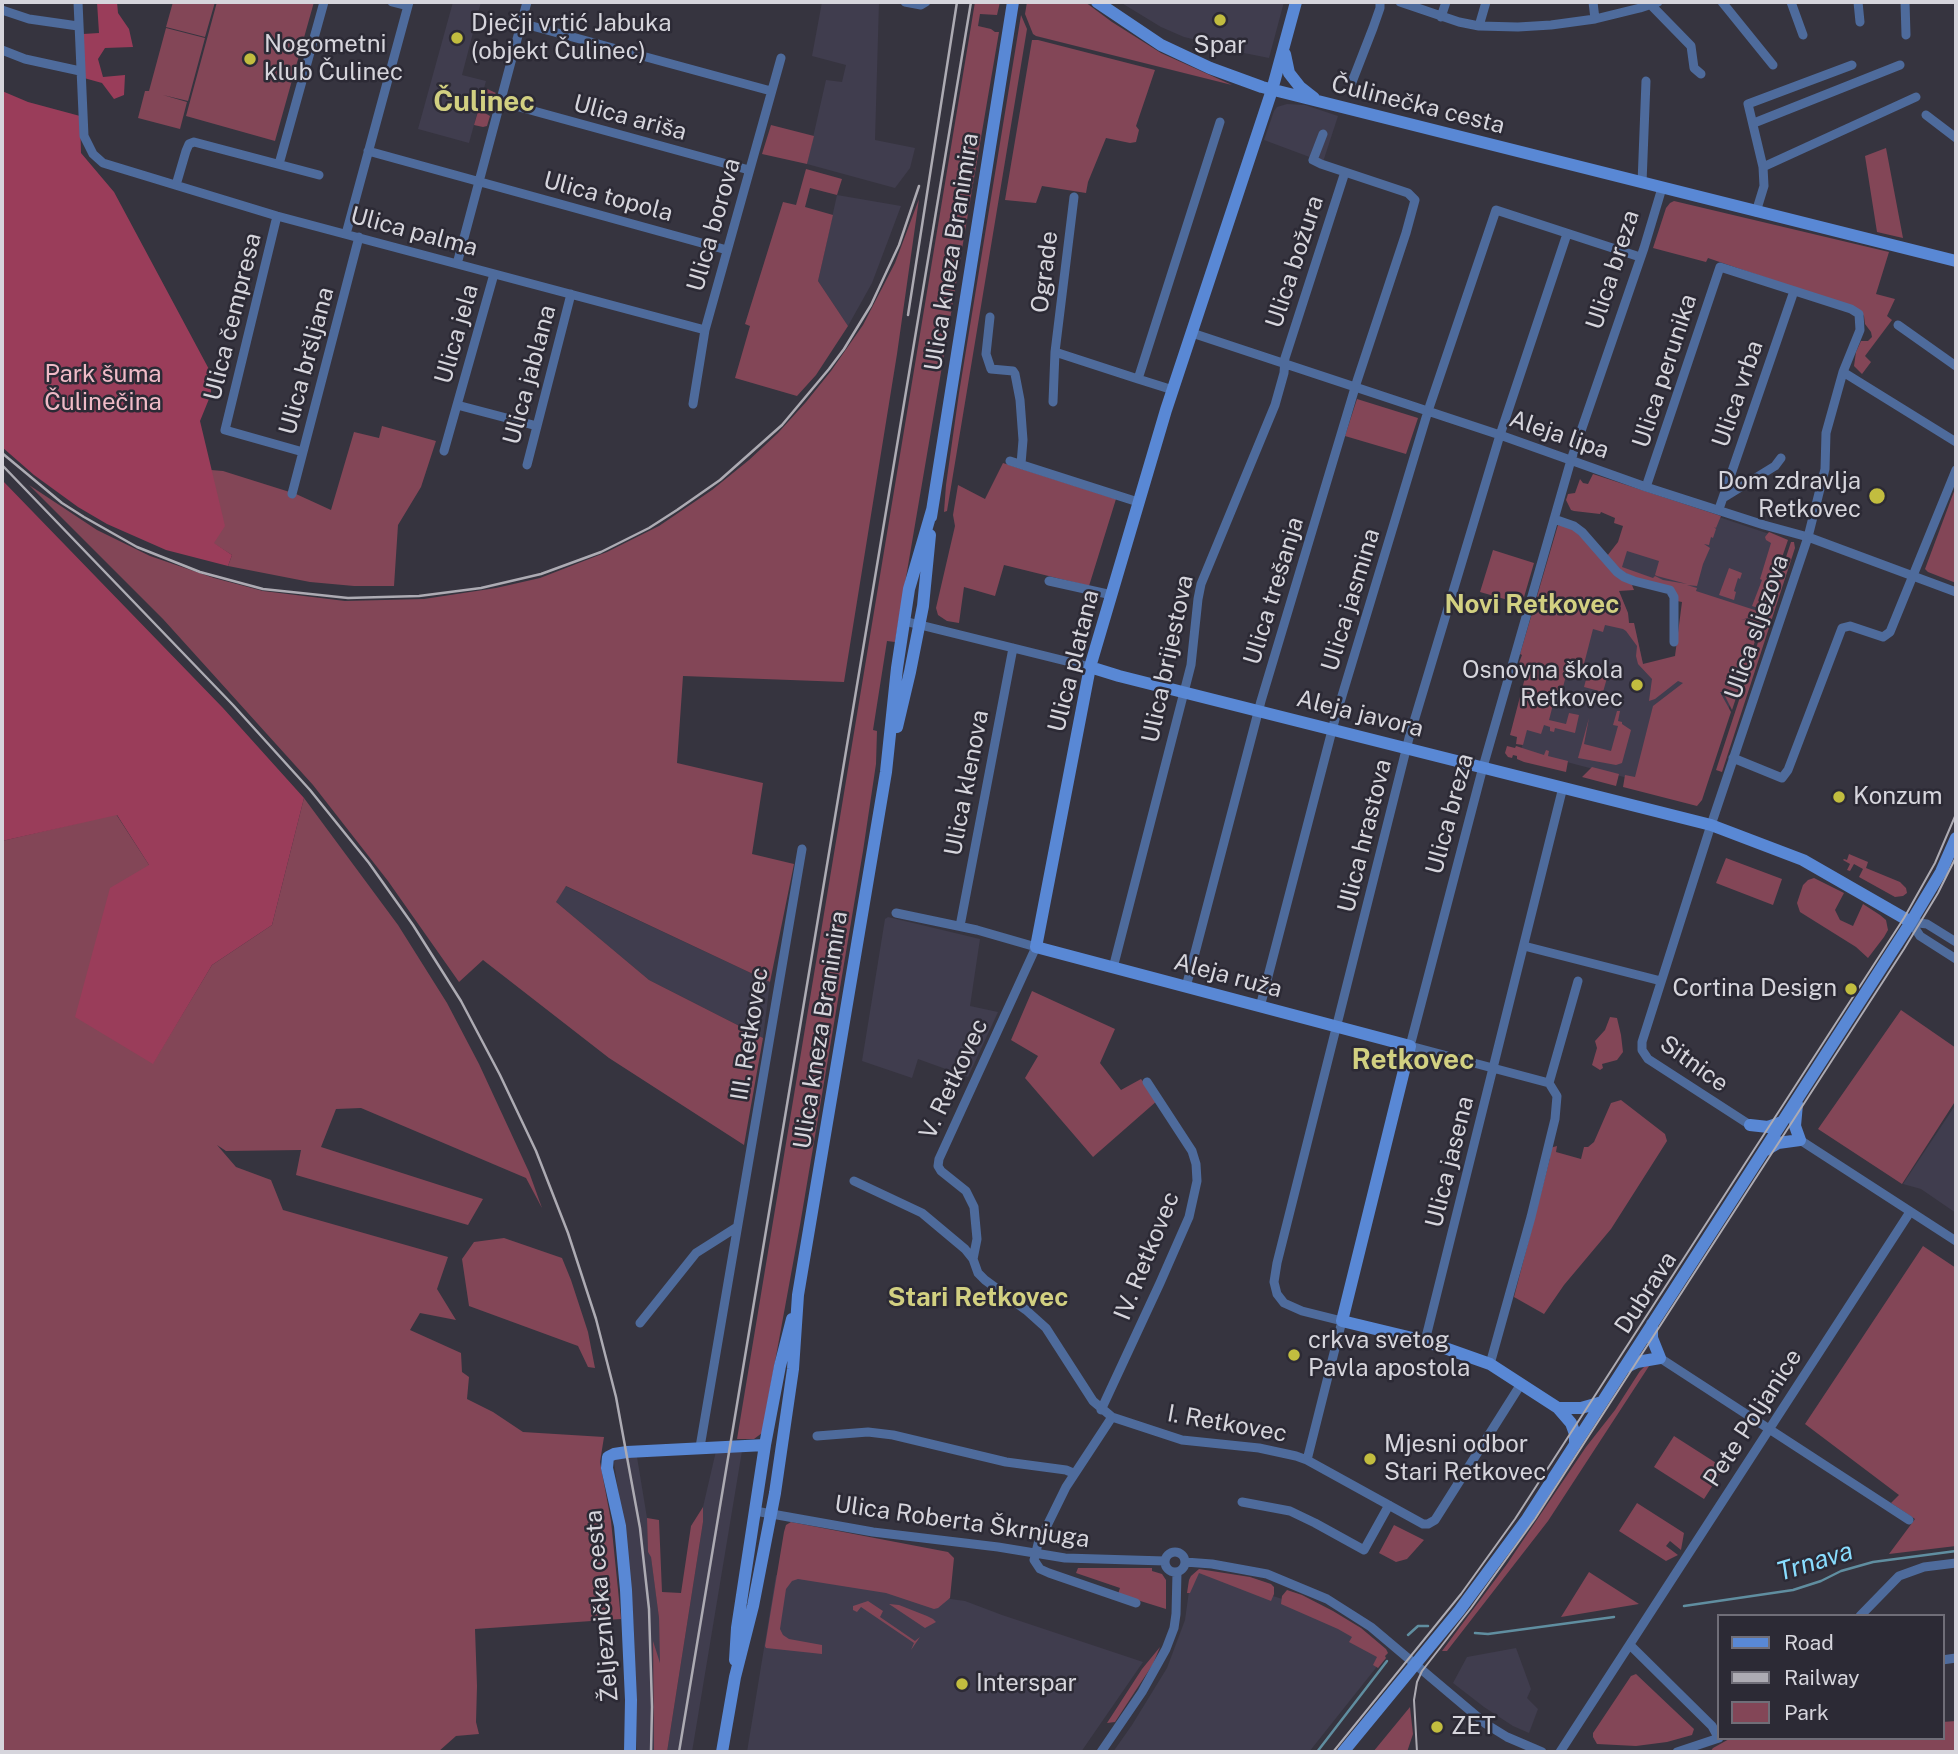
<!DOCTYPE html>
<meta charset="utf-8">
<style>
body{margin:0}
#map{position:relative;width:1958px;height:1754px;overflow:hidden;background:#36343f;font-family:"Public Sans",sans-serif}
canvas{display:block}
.frame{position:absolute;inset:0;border:4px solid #d6d5dc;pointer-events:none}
.legend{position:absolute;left:1717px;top:1614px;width:228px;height:126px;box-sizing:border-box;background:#2c2a35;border:2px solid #706e78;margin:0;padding:9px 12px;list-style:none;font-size:21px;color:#d6d5dc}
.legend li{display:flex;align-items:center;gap:14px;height:35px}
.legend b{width:35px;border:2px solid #706e78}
</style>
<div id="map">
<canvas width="1958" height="1754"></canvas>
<div class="frame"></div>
<ul class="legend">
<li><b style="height:9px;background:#5988d5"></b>Road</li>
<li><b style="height:9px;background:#adabb3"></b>Railway</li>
<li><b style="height:19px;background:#834657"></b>Park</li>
</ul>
</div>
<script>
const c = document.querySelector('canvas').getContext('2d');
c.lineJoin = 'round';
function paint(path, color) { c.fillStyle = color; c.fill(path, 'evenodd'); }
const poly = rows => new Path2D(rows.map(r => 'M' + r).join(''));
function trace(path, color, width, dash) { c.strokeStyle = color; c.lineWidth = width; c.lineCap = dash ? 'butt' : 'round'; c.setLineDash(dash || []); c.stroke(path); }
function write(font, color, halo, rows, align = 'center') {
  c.font = font + ' "Public Sans",sans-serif'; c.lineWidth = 5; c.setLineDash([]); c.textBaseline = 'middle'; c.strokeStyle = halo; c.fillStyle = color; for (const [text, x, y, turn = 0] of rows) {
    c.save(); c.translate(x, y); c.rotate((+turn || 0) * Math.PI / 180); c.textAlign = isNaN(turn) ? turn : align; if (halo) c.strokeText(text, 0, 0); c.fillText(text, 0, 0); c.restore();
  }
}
const built = poly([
 [453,2,481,2,462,75,486,81,469,143,418,129],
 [822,2,879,2,875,140,915,148,910,168,895,188,807,164,826,80,842,82,846,65,812,56],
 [1120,2,1284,2,1269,58,1244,53,1245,45,1219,39,1218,45,1184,37,1161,27],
 [1287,104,1305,105,1338,116,1323,162,1264,140,1274,111,1277,107],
 [837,195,901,206,872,283,848,326,818,281],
 [1642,491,1784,539,1700,797,1521,750,1552,632,1612,576,1628,613,1629,623,1634,623,1643,664,1675,658,1684,591,1618,569],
 [565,886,770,982,763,1038,649,980,556,902],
 [888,917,980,939,970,1006,998,1012,968,1077,918,1059,912,1078,862,1061,885,919],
 [1956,1104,1956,1213,1921,1189,1903,1184],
 [716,1451,742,1451,692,1752,667,1752,703,1522,703,1507],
 [637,1457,647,1518,648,1552,651,1556,659,1618,661,1667,653,1645,654,1752,637,1752,634,1633,628,1561,614,1462,615,1459],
 [1198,1572,1298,1604,1341,1627,1383,1659,1309,1752,1113,1752,1132,1725,1167,1668,1185,1620,1189,1591],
 [776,1575,965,1601,1002,1615,1143,1662,1081,1752,747,1752],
 [1516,1648,1531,1689,1527,1698,1538,1709,1529,1733,1513,1726,1484,1707,1453,1683,1467,1657]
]);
const green = poly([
 [173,2,215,2,205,37,166,27],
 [217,2,314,2,275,141,186,116],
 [975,2,1000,2,997,15,980,14,978,26,991,29,995,32,999,32,895,642,887,641,873,730,877,731,876,764,863,851,800,1225,762,1433,754,1439,737,1439],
 [1027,2,1085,2,1112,22,1161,53,1232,85,1036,36,1033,34,1025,14],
 [1021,15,1027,29,947,511,944,512,946,485,959,393],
 [166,28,205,38,188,101,163,95,187,102,180,129,138,118,145,91,149,91],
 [1032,40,1038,40,1155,70,1136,126,1139,130,1136,142,1130,143,1106,138,1088,182,1086,193,1042,186,1036,203,1005,200],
 [485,88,496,93,494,96,487,95,483,112,490,116,487,126,483,127,474,125],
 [771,125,814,136,807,164,762,154],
 [1886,148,1903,238,1877,232,1865,156],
 [806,169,842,179,837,195,810,188,805,207,833,215,818,281,848,326,816,375,797,396,735,378,750,326,745,324,783,202,796,205],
 [919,199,897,354,844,682,683,676,677,763,763,783,752,854,794,864,770,982,566,886,556,902,649,980,763,1038,744,1145,609,1058,483,960,459,982,388,881,313,785,163,619,29,485,97,530,150,556,214,578,263,591,345,601,424,599,496,588,540,578,607,552,659,526,712,490,749,460,778,433,806,402,831,371,863,325,895,263],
 [1674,201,1889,252,1876,294,1895,299,1887,316,1892,320,1865,356,1871,362,1862,374,1854,366,1856,352,1861,341,1868,341,1872,337,1871,332,1865,324,1864,316,1860,310,1708,258,1706,262,1653,248,1666,208,1670,203],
 [1357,399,1418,418,1406,454,1345,436],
 [382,426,436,441,421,487,398,525,394,586,354,586,310,582,228,566,232,555,213,543,211,470,223,471,296,494,331,510,354,432,379,438],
 [1003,463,1116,499,1089,586,1004,565,995,596,964,587,959,623,947,621,938,615,936,608,955,526,953,515,958,485,985,499],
 [1593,474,1721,516,1716,528,1714,527,1716,529,1713,538,1711,537,1709,545,1704,544,1710,548,1703,564,1697,586,1687,585,1697,588,1696,591,1764,613,1763,617,1757,615,1741,620,1756,617,1762,620,1732,710,1723,692,1720,692,1731,712,1702,800,1697,806,1623,787,1625,775,1635,777,1653,706,1683,683,1678,681,1655,699,1649,701,1652,679,1638,664,1636,656,1637,646,1626,631,1623,629,1605,625,1603,632,1593,629,1584,664,1570,661,1560,698,1555,697,1549,720,1566,724,1569,713,1579,715,1575,733,1555,728,1554,732,1550,731,1550,727,1544,725,1541,734,1527,730,1523,745,1516,744,1517,737,1510,735,1527,670,1519,663,1522,655,1520,654,1558,525,1571,527,1632,585,1634,590,1619,591,1628,613,1629,623,1634,623,1643,664,1675,656,1682,602,1677,601,1677,597,1619,570,1607,556,1618,542,1623,526,1614,523,1615,518,1601,512,1600,514,1574,511,1571,510,1566,500,1568,494,1575,493,1580,479,1583,483,1588,484],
 [1627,551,1659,561,1655,575,1657,576,1687,584,1663,580,1655,576,1653,578,1622,567],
 [1956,486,1956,583,1928,572,1925,569],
 [1769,532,1788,540,1764,610,1752,606,1762,580,1760,579,1771,543,1766,540,1765,537],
 [1791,542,1794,542,1795,548,1722,772,1716,770],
 [1493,550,1534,563,1522,604,1480,592],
 [1729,568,1742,573,1740,579,1738,578,1734,591,1736,592,1734,600,1719,595],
 [1588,672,1607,678,1603,692,1584,687],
 [1617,711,1620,711,1618,721,1622,722,1622,724,1631,730,1622,763,1616,765,1578,758,1589,718,1584,744,1611,751,1618,726,1613,725],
 [1507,746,1515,748,1516,746,1544,755,1546,750,1549,751,1548,756,1568,761,1566,772,1524,762,1517,759,1517,756,1513,755,1512,758,1508,757,1505,753],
 [1592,767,1619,774,1616,786,1582,777],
 [304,798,398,925,447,1003,479,1064,529,1172,542,1208,526,1178,361,1108,336,1109,321,1147,483,1199,468,1225,296,1175,301,1150,226,1151,217,1145,236,1167,271,1180,283,1210,448,1257,437,1289,456,1320,420,1313,410,1330,461,1353,462,1372,469,1377,467,1399,493,1412,523,1432,604,1437,600,1462,611,1521,621,1619,475,1629,477,1686,476,1722,479,1734,456,1736,438,1752,2,1752,2,841,116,814,149,865,153,1063,212,965,272,925],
 [1849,854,1868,862,1866,868,1900,882,1906,888,1907,893,1903,896,1895,897,1859,877,1863,869,1854,864,1850,871,1847,870,1850,864,1843,860,1844,859,1847,860],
 [1726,858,1782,879,1773,905,1716,883],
 [1814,878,1844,893,1835,910,1840,920,1853,926,1863,904,1880,915,1886,920,1888,930,1884,937,1868,958,1856,947,1800,912,1797,903,1803,885,1808,880],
 [1032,991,1115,1029,1100,1063,1121,1090,1141,1079,1158,1100,1093,1157,1025,1078,1038,1056,1011,1040],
 [1901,1010,1956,1048,1956,1100,1902,1184,1818,1129],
 [1610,1017,1617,1018,1621,1035,1623,1052,1617,1060,1602,1064,1603,1068,1600,1070,1592,1065,1597,1048,1595,1041,1605,1030],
 [1621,1100,1665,1134,1667,1141,1611,1229,1564,1285,1544,1314,1514,1297,1550,1158,1550,1148,1557,1146,1556,1152,1581,1159,1584,1147,1588,1147,1594,1142,1611,1103],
 [504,1238,562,1258,571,1280,588,1332,595,1368,588,1367,578,1346,469,1306,462,1259,474,1242],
 [1923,1246,1956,1268,1956,1546,1889,1554,1915,1519,1891,1503,1899,1495,1805,1424],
 [1651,1363,1548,1521,1447,1651,1442,1651,1507,1564,1586,1447,1615,1410,1640,1371,1646,1365],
 [1674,1436,1724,1468,1704,1499,1654,1467],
 [1637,1503,1684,1533,1681,1550,1670,1541,1666,1546,1678,1555,1666,1561,1619,1531],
 [703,1507,703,1522,667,1752,654,1752,653,1641,660,1663,659,1618,651,1557,648,1552,647,1518,659,1520,662,1592,681,1593,691,1526],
 [791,1522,948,1552,954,1558,950,1598,938,1608,934,1609,886,1593,798,1579,792,1581,786,1589,780,1629,783,1635,789,1639,822,1645,822,1654,766,1648,765,1646,784,1532,786,1525],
 [1394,1525,1424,1540,1407,1559,1396,1562,1379,1553],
 [1078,1568,1152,1568,1152,1571,1162,1574,1166,1580,1166,1609,1118,1594,1120,1588,1076,1573],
 [1199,1569,1250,1577,1271,1584,1274,1587,1274,1594,1271,1601,1199,1573,1190,1593,1187,1593,1189,1580,1191,1576],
 [1589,1572,1639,1604,1561,1617],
 [1287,1590,1302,1595,1333,1611,1361,1628,1386,1649,1388,1653,1385,1656,1386,1658,1378,1668,1373,1665,1377,1657,1349,1642,1352,1637,1338,1629,1281,1604,1282,1596],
 [868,1601,883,1611,880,1617,915,1641,920,1637,911,1650,914,1643,861,1607,857,1612,853,1610,853,1606],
 [889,1604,899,1605,927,1616,933,1619,936,1622,925,1628],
 [1167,1630,1153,1664,1115,1722,1107,1723,1142,1669,1160,1647],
 [1636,1674,1694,1729,1692,1735,1667,1742,1636,1746,1597,1744,1593,1737,1593,1733,1631,1676],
 [1410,1707,1413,1734,1407,1752,1373,1752],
 [1956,1721,1956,1752,1710,1752,1713,1748,1731,1738,1942,1738,1942,1722]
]);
const forest = poly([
 [97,2,117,2,118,13,129,29,133,47,105,48,98,59,103,77,125,75,124,95,114,99,102,83,84,78,83,34,99,33],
 [2,91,28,102,80,116,81,153,114,192,211,373,211,394,200,421,225,526,214,543,232,555,228,566,166,550,107,524,78,507,34,475,2,447],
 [2,480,223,708,304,798,272,925,212,965,153,1064,75,1017,110,888,149,865,117,815,2,841]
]);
const stream = poly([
 [1684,1606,1793,1590,1821,1581,1841,1571,1873,1562,1956,1551],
 [1475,1633,1488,1634,1614,1617],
 [1408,1635,1418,1626,1428,1626],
 [1317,1752,1387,1661]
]);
const street = poly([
 [78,2,84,136,93,154,103,163,277,216,705,330],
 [392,2,408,6],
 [905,2,921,5,926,2],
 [1400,2,1459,22,1479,26,1518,27,1551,25,1595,19,1640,8,1658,2],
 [1593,2,1595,19],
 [1722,2,1773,65],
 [1791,2,1803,35],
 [1858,2,1860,22],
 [1905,2,1906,35],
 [1651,5,1691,46,1694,68,1701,74],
 [2,10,29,19,78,26],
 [1441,17,1446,2],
 [521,23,771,91],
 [1479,26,1486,2],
 [2,50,25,59,80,71],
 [1352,82,1373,28,1380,8,1380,2],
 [501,102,749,170],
 [1926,115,1956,138],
 [1754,123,1900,65],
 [368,151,727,250],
 [279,164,324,2],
 [1763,167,1916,97],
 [1642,183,1646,81],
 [176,185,186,151,189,144,194,142,319,175],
 [1074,197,1055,352,1138,379],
 [1756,212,1764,186,1763,167,1748,104,1852,65],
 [277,216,225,430,303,452],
 [346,234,409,2],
 [457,264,527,2],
 [990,317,986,354,991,369,1013,371,1015,374,1020,400,1023,440,1021,464],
 [1898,325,1956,366],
 [1192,333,1500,435,1646,487,1764,525,1808,537,1956,592],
 [1843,372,1956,442],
 [1173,390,1138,379,1220,122],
 [1053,402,1055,352],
 [693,404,705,330,781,58],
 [457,405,537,426],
 [444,451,494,274],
 [1010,461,1138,502],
 [527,465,571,294],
 [1646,487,1720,267,1851,309,1859,314,1860,330,1843,372,1826,433,1825,469,1808,537,1711,825,1642,1042,1642,1050,1648,1059,1750,1125],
 [292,494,359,237],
 [1723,498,1775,466,1781,458],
 [1719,509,1794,291],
 [1554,519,1574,526,1582,532,1617,572,1624,577,1634,581,1670,590,1674,597,1674,642],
 [1049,581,1112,595],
 [904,621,1090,667],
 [1733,758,1782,778,1788,770,1842,628,1850,626,1883,637,1890,632,1956,470],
 [896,913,977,930,1036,947,939,1159,938,1166,941,1171,966,1191,974,1207,977,1239,973,1259],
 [960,926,1013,648],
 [1956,942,1927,924,1911,922,1920,936,1956,959],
 [1524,946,1661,981],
 [1113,968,1191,665,1198,599,1201,584,1275,405,1284,373,1285,358,1345,172],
 [1186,987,1261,701,1357,381,1406,233,1415,200,1408,193,1321,164,1313,160,1323,134],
 [1260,1007,1335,719,1428,411,1496,210,1640,257],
 [1549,1083,1578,981],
 [1800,1140,1956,1241],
 [854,1181,922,1213,965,1249,973,1259,978,1273,985,1280,1026,1310,1046,1328,1093,1401,1112,1417,1182,1440,1259,1448,1296,1456,1307,1460,1423,1524,1428,1524,1435,1520,1521,1384],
 [640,1323,696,1253,737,1227],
 [1425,1341,1563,787],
 [1660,1358,1909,1520],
 [1490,1364,1531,1217,1555,1119,1557,1096,1549,1083,1410,1046,1483,767,1571,460,1644,248,1662,188],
 [1101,1410,1160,1283,1189,1217,1197,1181,1196,1164,1192,1151,1147,1082],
 [1112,1417,1066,1487,1038,1544,1034,1560,1040,1569,1049,1573,1136,1603],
 [817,1436,868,1432,893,1435,1006,1462,1066,1470,1073,1473],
 [700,1447,802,849],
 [1307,1460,1342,1321,1302,1311,1284,1303,1277,1294,1274,1282,1277,1263,1409,738,1500,435,1567,234],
 [1242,1502,1290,1511,1315,1523,1364,1550,1389,1505],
 [755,1511,873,1532,998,1547,1065,1558,1165,1561],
 '1165 1562a10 10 0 1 1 20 0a10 10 0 1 1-20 0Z',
 [1185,1562,1212,1564,1267,1574,1327,1599,1371,1627,1486,1724,1507,1737,1542,1752],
 [1860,1616,1899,1576,1924,1567,1956,1563],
 [1630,1645,1712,1726,1718,1737],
 [1942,1660,1956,1658],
 [1101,1752,1142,1692,1166,1649,1174,1628,1176,1614,1177,1572],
 [1560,1752,1910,1212],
 [1677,1752,1719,1738]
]);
const secondary = poly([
 [1097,2,1161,45,1210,68,1262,87,1956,261],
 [1296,2,1272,90,1166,410,1090,667,1036,947,1410,1046,1342,1321,1425,1341,1490,1364,1558,1408,1571,1423,1575,1434,1575,1444],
 [1285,54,1289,73,1300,87,1314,98],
 [931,517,1013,2],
 [1090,667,1119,676,1711,825,1803,860,1911,922],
 [897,727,910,672,923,606,930,535],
 [1750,1125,1768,1127,1782,1122],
 [1764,1151,1778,1143,1800,1140,1795,1126,1797,1104],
 [1624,1368,1637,1362,1660,1358,1652,1338,1652,1324],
 [1558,1408,1581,1408,1602,1402],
 [735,1660,737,1628,765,1445,780,1366,792,1319],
 [630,1752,631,1700,626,1590,620,1526,607,1468,608,1457,614,1454,627,1452,765,1445],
 [722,1752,735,1677,753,1606,775,1493,793,1369,798,1295,886,772,897,668,909,589,932,510],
 [1343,1752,1459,1611,1527,1519,1911,922,1941,872,1956,838]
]);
const tram = poly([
 [1333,1752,1461,1594,1515,1519,1904,918,1935,863,1956,814],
 [1417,1752,1414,1700,1417,1682,1422,1671,1471,1608,1535,1519,1904,949,1938,893,1956,857]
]);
const rail = poly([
 [908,315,957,2],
 [2,453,62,503,84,517,137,547,200,572,263,589,348,598,419,596,481,588,541,574,601,552,649,528,677,510,720,480,782,425,829,369,844,349,871,305,899,245,919,186],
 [2,465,233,705,310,790,369,863,413,925,461,1001,500,1075,536,1151,568,1233,596,1319,616,1397,640,1528,649,1609,652,1707,651,1752],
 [679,1752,971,2]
]);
const markers = [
 [1220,20,7,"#c2bd3f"],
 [457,38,7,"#c2bd3f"],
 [250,59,7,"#c2bd3f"],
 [1877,496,9,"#c2bd3f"],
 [1637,685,7,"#c2bd3f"],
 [1839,797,7,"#c2bd3f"],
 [1851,989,7,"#c2bd3f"],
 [1294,1355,7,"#c2bd3f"],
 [1370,1459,7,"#c2bd3f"],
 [962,1684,7,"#c2bd3f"],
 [1437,1727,7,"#c2bd3f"]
];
const poiNames = [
 ["Dječji vrtić Jabuka",471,24],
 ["(objekt Čulinec)",471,52],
 ["Nogometni",264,45],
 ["klub Čulinec",264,73],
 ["Spar",1220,46,"center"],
 ["Dom zdravlja",1861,482,"right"],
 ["Retkovec",1861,510,"right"],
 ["Osnovna škola",1623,671,"right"],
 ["Retkovec",1623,699,"right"],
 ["Konzum",1853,797],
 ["Cortina Design",1837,989,"right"],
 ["crkva svetog",1308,1341],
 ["Pavla apostola",1308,1369],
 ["Mjesni odbor",1384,1445],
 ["Stari Retkovec",1384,1473],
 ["Interspar",976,1684],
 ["ZET",1451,1727]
];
const streetNames = [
 ["Čulinečka cesta",1418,105,14],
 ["Ulica ariša",630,118,15],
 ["Ulica topola",608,197,15],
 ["Ulica borova",714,225,-74],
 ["Ulica palma",414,232,15],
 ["Ulica kneza Branimira",952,252,-81],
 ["Ulica božura",1295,262,-72],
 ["Ulica breza",1613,270,-72],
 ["Ograde",1045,272,-83],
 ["Ulica čempresa",233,317,-76],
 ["Ulica jela",457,334,-74],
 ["Ulica bršljana",307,361,-75],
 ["Ulica perunika",1665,371,-72],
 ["Ulica jablana",530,375,-75],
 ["Ulica vrba",1738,394,-71],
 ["Aleja lipa",1559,435,19],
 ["Ulica trešanja",1274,591,-73],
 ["Ulica jasmina",1351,600,-73],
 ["Ulica sljezova",1757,627,-71],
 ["Ulica brijestova",1168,659,-78],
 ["Ulica platana",1074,661,-76],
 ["Aleja javora",1360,714,14],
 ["Ulica klenova",967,783,-79],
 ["Ulica breza",1450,814,-75],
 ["Ulica hrastova",1365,836,-76],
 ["Aleja ruža",1228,976,15],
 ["Ulica kneza Branimira",821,1030,-81],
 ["III. Retkovec",750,1034,-81],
 ["Sitnice",1694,1064,36],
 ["V. Retkovec",954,1079,-65],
 ["Ulica jasena",1450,1162,-76],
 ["IV. Retkovec",1147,1256,-68],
 ["Dubrava",1646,1293,-57],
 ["Pete Poljanice",1753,1418,-57],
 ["I. Retkovec",1227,1424,10],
 ["Ulica Roberta Škrnjuga",962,1522,8],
 ["Željeznička cesta",602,1606,-95]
];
const parkNames = [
 ["Park šuma",103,375],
 ["Čulinečina",103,403]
];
const neighbourhoodNames = [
 ["Novi Retkovec",1532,605],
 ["Stari Retkovec",978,1298]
];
const waterNames = [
 ["Trnava",1815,1562,-17]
];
const quarterNames = [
 ["Čulinec",484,102],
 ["Retkovec",1413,1060]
];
paint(built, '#403d4e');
paint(green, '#834657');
paint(forest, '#9a3d5a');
trace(stream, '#608ea0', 2.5);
trace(street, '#4e6b9c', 9);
trace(secondary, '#5988d5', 12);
trace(tram, '#adabb3', 2);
trace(rail, '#adabb3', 2.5);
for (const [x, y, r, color] of markers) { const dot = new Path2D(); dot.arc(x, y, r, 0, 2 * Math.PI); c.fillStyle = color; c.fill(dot); trace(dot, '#2c2a35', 2.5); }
write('24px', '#d6d5dc', '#2c2a35', poiNames, 'left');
write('24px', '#d6d5dc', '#2c2a35', streetNames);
write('24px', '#f0bbc7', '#2c2a35', parkNames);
write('bold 26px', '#d2d081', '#2c2a35', neighbourhoodNames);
write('italic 26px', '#89ddff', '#2c2a35', waterNames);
write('bold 28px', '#d2d081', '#2c2a35', quarterNames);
</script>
